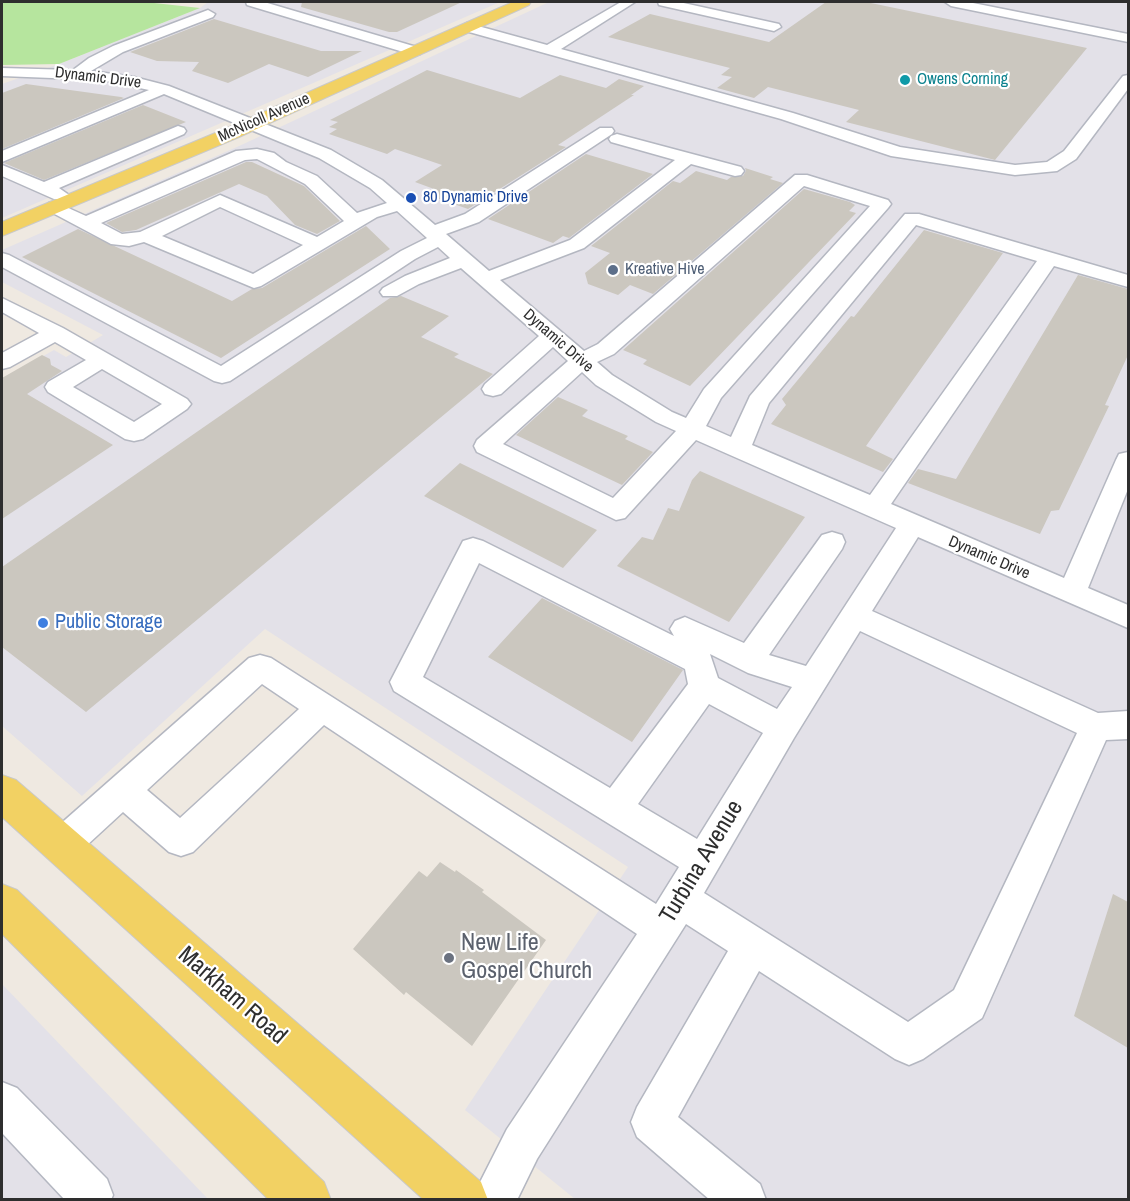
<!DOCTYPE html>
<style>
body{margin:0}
#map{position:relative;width:1130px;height:1201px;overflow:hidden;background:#efe9e1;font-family:"Archivo Narrow",sans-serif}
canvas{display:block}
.frame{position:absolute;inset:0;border:3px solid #2e2e2e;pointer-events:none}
</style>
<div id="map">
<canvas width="1130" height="1201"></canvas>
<div class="frame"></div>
</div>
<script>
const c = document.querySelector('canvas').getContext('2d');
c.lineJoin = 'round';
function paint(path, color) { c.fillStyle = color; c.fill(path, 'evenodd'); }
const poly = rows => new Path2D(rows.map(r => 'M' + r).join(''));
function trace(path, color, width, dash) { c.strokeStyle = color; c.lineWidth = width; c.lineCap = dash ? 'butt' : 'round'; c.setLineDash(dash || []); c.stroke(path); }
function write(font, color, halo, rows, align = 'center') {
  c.font = font + ' "Archivo Narrow",sans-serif'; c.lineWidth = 4.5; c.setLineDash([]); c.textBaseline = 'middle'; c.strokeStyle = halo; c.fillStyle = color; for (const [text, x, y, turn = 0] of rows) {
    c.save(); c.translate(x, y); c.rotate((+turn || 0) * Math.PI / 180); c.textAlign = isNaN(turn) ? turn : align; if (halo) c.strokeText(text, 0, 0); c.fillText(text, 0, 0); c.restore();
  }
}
const industrial = poly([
 [208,2,500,2,2,218,2,84,59,64,200,8],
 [549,2,1128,2,1128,1199,575,1199,465,1110,628,867,265,629,82,796,2,726,2,379,54,350,66,357,103,335,2,282,2,250,237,147],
 [2,984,208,1199,2,1199]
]);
const green = poly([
 [2,2,145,2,200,8,59,64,2,65]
]);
const building = poly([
 [302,2,462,2,397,32,389,32,301,7],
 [826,2,866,2,1087,48,995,160,846,122,859,110,768,87,754,98,717,88,732,77,721,75,730,68,608,37,650,14,769,42],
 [214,19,321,51,362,51,308,77,269,64,228,83,192,71,199,62,157,61,130,52],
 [427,70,520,98,560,75,606,88,619,79,644,86,631,95,634,95,558,145,566,147,468,209,434,197,427,193,434,189,415,182,442,165,395,149,387,154,329,134,337,129,329,127,338,122,330,120],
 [26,84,121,97,124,98,2,149,2,93],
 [143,105,186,122,44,180,4,163],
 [586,154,653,174,569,238,563,236,553,243,488,219],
 [246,162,252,162,304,186,340,221,317,234,295,225,267,196,239,184,136,230,122,232,106,223],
 [745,168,773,177,770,179,783,183,653,294,630,285,618,295,588,284,585,273,610,253,591,246,673,181,680,183,696,171,727,180,731,177,743,176,746,171],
 [804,189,850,202,855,205,849,211,856,213,690,386,643,364,647,360,623,350],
 [366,226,390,249,221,358,22,257,78,229,232,301,252,289,262,288],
 [924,230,1003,253,866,446,893,459,883,472,771,424,786,405,782,399,851,316,854,317],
 [1078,275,1128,289,1128,355,1105,405,1109,406,1059,510,1051,511,1040,534,908,483,918,469,956,479],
 [401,296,449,316,421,337,459,354,454,357,493,374,86,712,2,647,2,567,390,298],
 [42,355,50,359,51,365,62,371,27,394,113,445,2,519,2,378],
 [558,397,588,410,582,416,628,436,625,439,653,452,622,485,516,435],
 [460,463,597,530,563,568,424,496],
 [700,471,805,517,729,622,617,566,642,537,653,540,668,508,679,511,692,480],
 [542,598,683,670,632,742,488,657],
 [440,862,455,872,456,870,484,890,482,892,546,940,472,1046,406,992,404,995,353,949,419,871,427,877],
 [1113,894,1128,902,1128,1048,1074,1016]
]);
const minor = poly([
 [246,2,264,2,420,48,422,51,420,54,410,54,247,5,246,2],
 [621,2,635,2,561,49,793,113,900,147,1015,165,1047,162,1064,151,1123,76,1128,75,1128,89,1076,159,1057,171,1015,175,891,156,781,119,462,30,460,27,467,23,547,45,621,2],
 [658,2,679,2,779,24,781,27,774,31,659,5,658,2],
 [945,2,968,2,1128,34,1128,42,951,6,945,2],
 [208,10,215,14,213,17,123,52,91,71,134,77,169,86,331,150,382,180,435,225,465,214,600,128,612,128,614,131,612,134,479,222,446,234,489,271,570,240,675,160,611,142,609,139,611,136,617,134,741,167,744,171,741,175,735,176,691,164,584,248,500,280,584,351,598,344,795,175,807,175,888,200,891,204,888,208,721,398,706,426,731,437,750,396,905,214,919,214,1128,275,1128,287,1054,266,891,504,1064,578,1116,460,1119,454,1128,452,1128,489,1088,588,1128,605,1128,628,918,537,872,611,1098,713,1128,711,1128,739,1106,740,982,1018,923,1059,909,1065,895,1059,759,971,678,1117,760,1184,766,1200,710,1200,637,1137,631,1122,637,1107,728,951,686,924,537,1159,517,1200,471,1200,507,1129,637,934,324,725,193,852,181,856,169,852,123,812,73,858,61,863,49,858,44,846,49,834,249,658,260,655,271,658,656,904,679,867,394,691,390,682,463,541,473,538,483,541,674,636,670,629,675,621,685,617,744,643,822,535,832,532,842,535,845,542,842,549,769,655,806,666,896,528,696,440,625,518,616,520,477,452,474,446,477,440,568,361,553,347,501,394,493,396,485,394,482,389,485,384,539,336,461,268,419,284,397,296,383,296,380,292,383,288,405,276,450,258,438,247,415,259,230,381,222,383,214,381,2,267,2,253,9,255,221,366,401,251,427,238,397,211,377,217,261,286,254,288,144,242,129,246,111,244,49,211,46,207,49,203,55,202,86,216,236,151,257,149,274,153,286,162,317,176,357,213,387,203,370,188,319,158,164,94,2,162,2,151,149,90,102,80,2,76,2,68,73,70,89,58,113,46,208,10],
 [257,159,305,184,344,221,317,237,220,195,140,232,122,234,101,223,245,160,257,159],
 [804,186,870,206,704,389,686,418,672,412,612,375,597,362,614,354,804,186],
 [220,207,303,245,253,274,162,236,220,207],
 [916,225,1037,261,870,495,752,445,769,403,916,225],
 [582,372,596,385,656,422,676,431,613,498,503,444,582,372],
 [479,563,685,669,688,684,610,788,423,677,479,563],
 [860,631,1077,733,954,990,908,1022,704,893,794,738,860,631],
 [710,654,748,673,792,687,777,709,718,678,710,654],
 [262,684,299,709,180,818,147,790,262,684],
 [709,704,763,733,697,839,638,804,709,704],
 [178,126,184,128,186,131,184,134,59,188,69,195,66,199,54,199,2,176,2,165,44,182,178,126],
 [2,298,63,328,187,399,191,404,187,409,143,439,134,441,125,439,48,392,45,387,48,382,86,360,55,342,10,367,2,369,2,353,39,333,2,312,2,298],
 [102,369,162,404,134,422,73,387,102,369],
 [2,1082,17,1088,107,1179,113,1195,111,1200,65,1200,2,1133,2,1082]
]);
const major = poly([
 [513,2,531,2,529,5,239,137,2,236,2,222,225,129,513,2],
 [2,775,16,780,481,1182,488,1200,424,1200,2,817,2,775],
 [2,884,17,890,324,1182,331,1200,269,1200,2,934,2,884]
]);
const markers = [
 [905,80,6,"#0f9aa8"],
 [411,198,6,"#1a4fb4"],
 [613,270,6,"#5c6f8a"],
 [43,623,6,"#3f7fe0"],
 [449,958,6,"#6b7280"]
];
const farStreetnames = [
 ["Dynamic Drive",98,78,7],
 ["McNicoll Avenue",264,118,-24],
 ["Dynamic Drive",558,341,41],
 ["Dynamic Drive",989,558,23]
];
const farCulturenames = [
 ["Owens Corning",917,80]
];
const farTransitnames = [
 ["80 Dynamic Drive",423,198]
];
const farServicenames = [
 ["Kreative Hive",625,270]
];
const shopNames = [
 ["Public Storage",55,623]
];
const nearStreetnames = [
 ["Turbina Avenue",702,862,-59],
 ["Markham Road",232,996,41]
];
const nearWorshipnames = [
 ["New Life",461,944],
 ["Gospel Church",461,972]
];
paint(industrial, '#e3e1e8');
paint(green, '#b6e59e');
paint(building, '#cbc7bf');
trace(minor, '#b4b7c1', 3);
trace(major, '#c9c9c9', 2);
paint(minor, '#fff');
paint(major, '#f2d163');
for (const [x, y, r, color] of markers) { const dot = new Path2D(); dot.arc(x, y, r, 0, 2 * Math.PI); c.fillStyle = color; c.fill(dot); trace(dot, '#fff', 2); }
write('16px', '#2e2e2e', '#fff', farStreetnames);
write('16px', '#0d838f', '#fff', farCulturenames, 'left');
write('16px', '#164399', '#fff', farTransitnames, 'left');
write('16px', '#4e5e75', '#fff', farServicenames, 'left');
write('20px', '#366cbe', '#fff', shopNames, 'left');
write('24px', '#2e2e2e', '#fff', nearStreetnames);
write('24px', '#5b616d', '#fff', nearWorshipnames, 'left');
</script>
